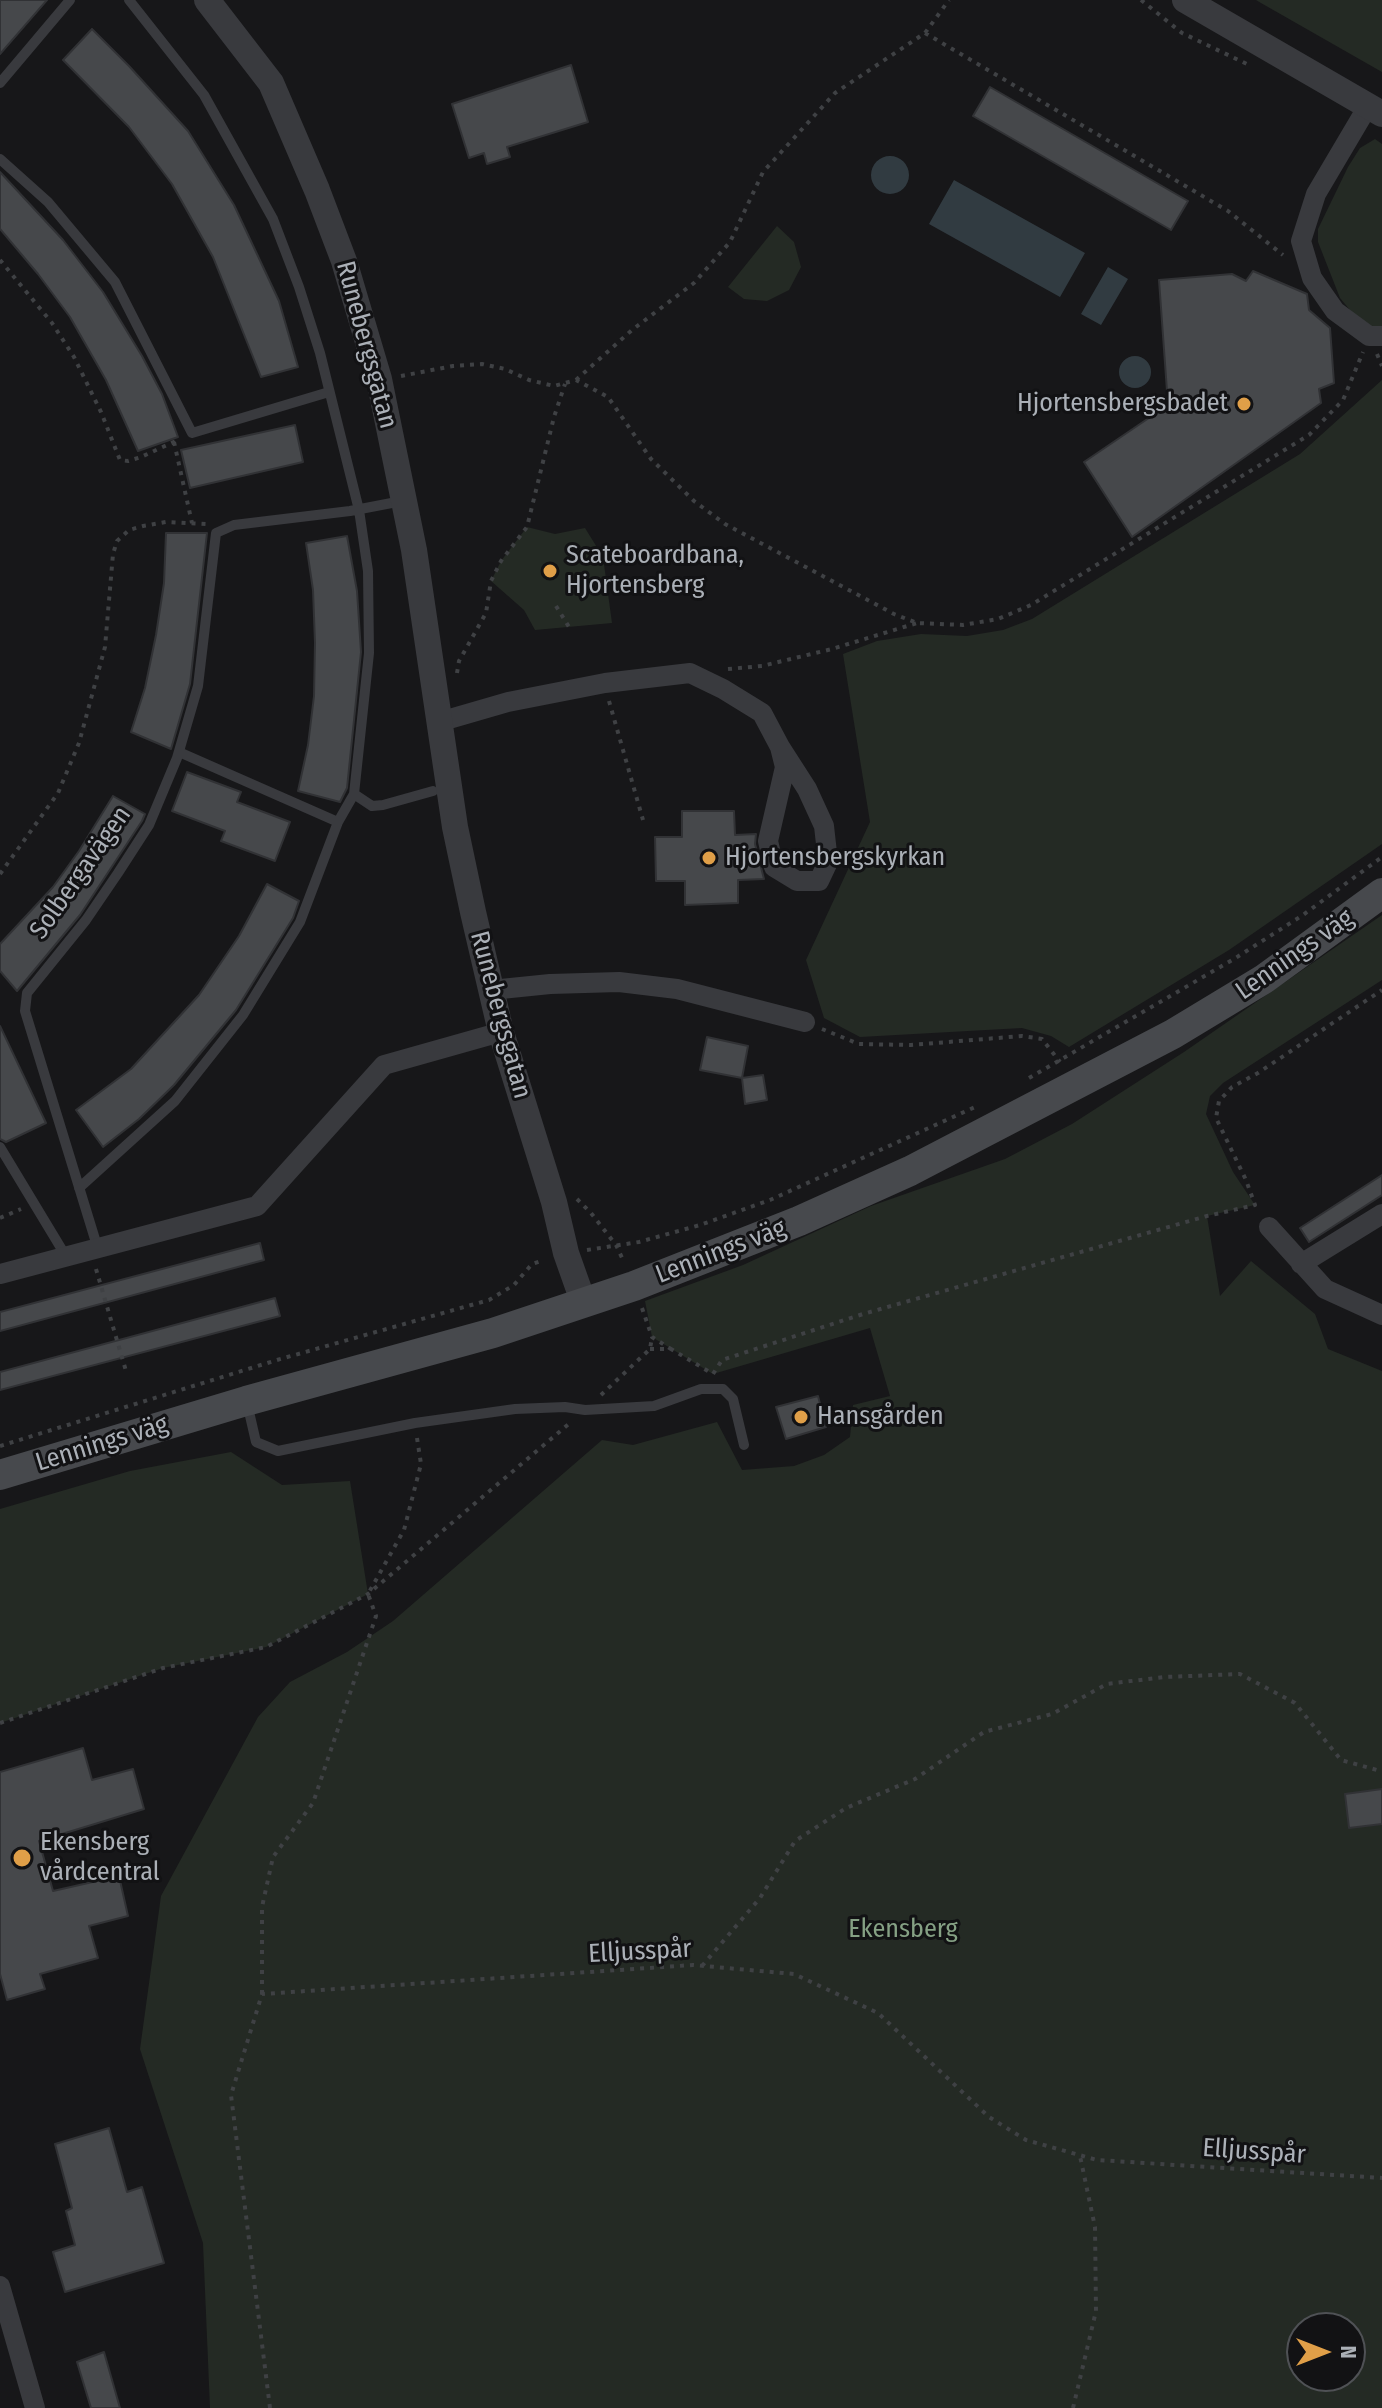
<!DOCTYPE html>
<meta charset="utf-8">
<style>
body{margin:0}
#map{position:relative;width:1382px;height:2408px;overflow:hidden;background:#171719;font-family:"Fira Sans Condensed",sans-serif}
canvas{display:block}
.north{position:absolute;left:1286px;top:2312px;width:80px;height:80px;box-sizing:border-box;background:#121214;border:2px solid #4f5155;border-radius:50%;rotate:90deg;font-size:22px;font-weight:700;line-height:32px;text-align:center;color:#abb0b7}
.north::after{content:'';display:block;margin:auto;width:28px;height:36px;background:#e09f48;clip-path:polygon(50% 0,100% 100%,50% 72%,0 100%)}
</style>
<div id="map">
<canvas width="1382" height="2408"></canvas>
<div class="north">N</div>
</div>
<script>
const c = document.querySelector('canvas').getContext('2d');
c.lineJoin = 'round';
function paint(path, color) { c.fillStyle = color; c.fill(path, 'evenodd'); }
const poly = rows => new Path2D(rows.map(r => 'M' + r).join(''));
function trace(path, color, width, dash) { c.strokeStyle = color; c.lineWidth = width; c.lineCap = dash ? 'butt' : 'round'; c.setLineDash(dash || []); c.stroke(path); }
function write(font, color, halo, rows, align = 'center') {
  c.font = font + ' "Fira Sans Condensed",sans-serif'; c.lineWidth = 6; c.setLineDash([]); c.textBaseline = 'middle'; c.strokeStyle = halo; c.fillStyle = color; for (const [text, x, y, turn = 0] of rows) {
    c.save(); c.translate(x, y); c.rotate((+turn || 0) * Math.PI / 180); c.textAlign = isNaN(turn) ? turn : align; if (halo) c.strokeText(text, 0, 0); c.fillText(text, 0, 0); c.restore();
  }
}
const green = poly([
 [1256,0,1382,0,1382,72,1261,3],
 [1375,139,1382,144,1382,333,1355,316,1340,298,1318,242,1318,229,1348,167,1360,148],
 [777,226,794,242,801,267,789,290,767,301,744,299,728,287],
 [1382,380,1382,844,1229,950,1069,1047,1051,1036,1022,1028,860,1037,824,1018,806,960,870,822,843,654,877,641,921,634,967,636,1003,630,1032,619,1300,454],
 [527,527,555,534,585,528,603,557,612,623,535,630,524,610,491,581,501,561],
 [1382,915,1382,980,1223,1083,1210,1096,1206,1114,1233,1172,1255,1205,1207,1216,1220,1296,1251,1261,1315,1314,1328,1349,1382,1371,1382,2408,210,2408,203,2243,140,2049,161,1896,258,1717,290,1682,347,1652,393,1621,602,1440,633,1445,717,1422,742,1470,794,1466,824,1455,850,1437,853,1405,890,1396,870,1328,713,1374,652,1337,645,1301,743,1265,871,1206,1005,1159,1072,1124,1184,1052],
 [1302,2328,1350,2328,1350,2376,1302,2376],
 [231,1452,282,1485,350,1481,368,1594,266,1647,163,1668,0,1723,0,1509,130,1471]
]);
const water = poly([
 '871 175a19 19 0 1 1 38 0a19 19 0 1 1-38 0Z',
 [954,180,1085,253,1060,297,929,224],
 [1108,267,1128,279,1101,325,1081,314],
 '1119 372a16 16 0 1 1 32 0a16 16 0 1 1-32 0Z'
]);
const building = poly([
 [0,0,47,0,0,54,0,0],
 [92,29,129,66,188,131,234,205,279,301,298,367,261,377,213,257,172,184,129,127,63,60,92,29],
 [571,65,588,122,507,147,510,157,487,164,484,153,469,158,452,104,571,65],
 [990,87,1188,201,1171,230,973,116,990,87],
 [0,172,63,240,103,292,142,356,162,394,178,437,138,451,106,380,70,317,38,274,0,229,0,172],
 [1253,271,1307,294,1309,310,1330,328,1334,383,1319,389,1321,403,1132,537,1084,462,1168,405,1159,280,1232,274,1246,281,1253,271],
 [295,425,303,462,190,488,181,450,295,425],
 [166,533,207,533,190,684,171,749,131,732,145,688,156,635,164,583,166,533],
 [347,536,357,591,361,652,347,788,340,802,298,791,308,745,314,696,315,643,313,590,306,543,347,536],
 [187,772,241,792,237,802,290,822,275,861,221,841,225,831,172,811,187,772],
 [113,796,145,814,142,821,80,915,17,991,0,971,0,944,53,887,79,851,113,796],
 [682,811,734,811,735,835,756,834,755,844,764,879,738,880,738,903,685,905,685,881,656,881,655,837,682,837,682,811],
 [267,884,299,901,293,918,236,1010,174,1085,139,1119,103,1147,76,1110,131,1069,199,995,239,936,267,884],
 [0,1026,46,1123,6,1142,0,1139,0,1026],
 [707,1037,748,1046,742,1078,700,1070,707,1037],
 [763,1075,767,1100,745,1104,742,1078,763,1075],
 [1382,1175,1382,1195,1309,1242,1300,1228,1382,1175],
 [260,1243,264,1260,0,1331,0,1312,260,1243],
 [275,1298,280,1316,0,1390,0,1372,275,1298],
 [818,1396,826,1427,786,1439,776,1407,818,1396],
 [83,1748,92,1780,133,1769,144,1809,39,1841,53,1891,119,1876,128,1916,89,1926,98,1958,40,1974,45,1989,7,2000,0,1974,0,1772,83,1748],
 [1382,1789,1382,1824,1349,1828,1345,1794,1382,1789],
 [109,2128,127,2192,142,2187,164,2263,65,2292,53,2252,75,2245,66,2211,72,2208,55,2144,109,2128],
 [104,2352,120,2408,91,2408,77,2362,104,2352]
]);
const path = poly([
 [1141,0,1182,33,1249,65],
 [925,33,1228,211,1283,255],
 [0,260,52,323,74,357,101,412,120,460,128,461,141,457,178,440],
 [1377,354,1382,366],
 [401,376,453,366,482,364,505,369,529,380,554,386,576,380,608,397,651,459,694,501,725,524,894,614,917,623,963,625,998,619,1031,605,1309,435,1343,400,1363,352],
 [576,380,632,330,694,283,730,242,763,172,835,93,925,33,949,0],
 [174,442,192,523],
 [556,606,569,627],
 [728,669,762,666,832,649,917,623],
 [457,673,459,661,486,613,491,581,501,561,527,527,554,417,565,384],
 [609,701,643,820],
 [0,874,58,793,79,743,105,647,113,554,117,541,129,530,143,526,166,522,207,524],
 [822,1029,859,1044,911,1045,1022,1036,1042,1039,1060,1062],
 [1029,1078,1234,959,1303,915,1382,857],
 [577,1199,591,1213,616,1245,624,1262],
 [0,1218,21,1209],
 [587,1250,639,1242,700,1225,770,1200,975,1107],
 [96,1269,126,1371],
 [642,1308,652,1337,671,1349],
 [650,1349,671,1349,713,1374,722,1360,863,1314,1207,1216,1255,1205,1246,1180,1216,1118,1219,1101,1232,1087,1258,1073,1382,990],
 [601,1395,650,1349,652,1337],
 [0,1446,277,1360,489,1300,514,1285,532,1264,544,1260],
 [0,1723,163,1668,266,1647,368,1594,571,1422],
 [702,1966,760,1898,795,1841,846,1808,915,1779,984,1732,1052,1714,1107,1684,1164,1677,1240,1674,1295,1703,1341,1760,1377,1770,1382,1768],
 [262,1994,262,1907,273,1857,313,1803,376,1616,368,1594,404,1530,421,1464,417,1438],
 [270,2408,231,2095,262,1994,693,1965,794,1974,878,2013,989,2117,1026,2140,1097,2160,1382,2178],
 [1073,2408,1096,2311,1095,2227,1080,2156]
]);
const service = poly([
 [0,83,70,0],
 [0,159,48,202,115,282,192,433,329,392],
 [179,752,338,822],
 [354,794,372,806,383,805,433,791],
 [0,1147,67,1258],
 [79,1188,175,1101,243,1015,300,922,338,822,354,794,369,653,368,571,359,510,320,353,299,287,273,219,204,95,129,0],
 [98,1249,25,1011,27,993,86,920,118,873,149,825,177,758,198,686,216,533,234,525,350,511,402,501],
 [247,1403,256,1442,278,1451,415,1423,515,1409,565,1407,585,1410,654,1406,701,1389,723,1389,733,1399,744,1445]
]);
const minor = poly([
 [1368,106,1316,194,1301,241,1312,278,1335,311,1369,336,1382,336],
 [439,722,508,702,605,683,690,673,723,689,762,713,780,747,785,767,768,841,774,867,797,881,819,881,828,862,824,826,807,789,780,747],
 [491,990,550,984,619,982,677,989,805,1022],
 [1269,1227,1325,1289,1382,1315],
 [1301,1264,1382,1214],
 [0,1274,257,1206,384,1065,501,1032],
 [0,2286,35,2408]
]);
const tertiary = poly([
 [207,0,271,83,317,190,344,261,379,379,414,550,455,827,473,912,501,1032,554,1202,566,1253,583,1301],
 [1185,0,1382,114]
]);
const secondary = poly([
 [0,1475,246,1401,493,1333,634,1286,799,1221,910,1171,1173,1034,1264,979,1382,893]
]);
const markers = [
 [1244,404,8,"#e09f48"],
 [550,571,8,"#e09f48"],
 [709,858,8,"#e09f48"],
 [801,1417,8,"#e09f48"],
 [22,1858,10,"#e09f48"]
];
const streetNames = [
 ["Runebergsgatan",366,345,75],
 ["Solbergavägen",81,873,-55],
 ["Lennings väg",1295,955,-35],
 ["Runebergsgatan",500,1015,75],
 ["Lennings väg",721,1252,-21],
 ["Lennings väg",102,1444,-17],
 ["Elljusspår",640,1952,-3],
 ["Elljusspår",1254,2152,4]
];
const poiNames = [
 ["Hjortensbergsbadet",1228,404,"right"],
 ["Scateboardbana,",566,556],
 ["Hjortensberg",566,586],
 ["Hjortensbergskyrkan",725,858],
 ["Hansgården",817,1417],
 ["Ekensberg",40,1843],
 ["vårdcentral",40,1873]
];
const parkNames = [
 ["Ekensberg",903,1930]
];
paint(green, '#242a24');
paint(water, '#313b41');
paint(building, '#46484b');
trace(building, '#313235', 2);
trace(path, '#3f4144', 4, [4, 6]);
trace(service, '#393a3e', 10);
trace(minor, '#393a3e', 20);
trace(tertiary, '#393a3e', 26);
trace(secondary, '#47494d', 30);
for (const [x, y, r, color] of markers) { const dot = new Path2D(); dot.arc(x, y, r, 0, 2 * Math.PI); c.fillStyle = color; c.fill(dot); trace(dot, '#121214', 3); }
write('26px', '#abb0b7', '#121214', streetNames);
write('26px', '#abb0b7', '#121214', poiNames, 'left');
write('26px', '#85a084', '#121214', parkNames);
</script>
